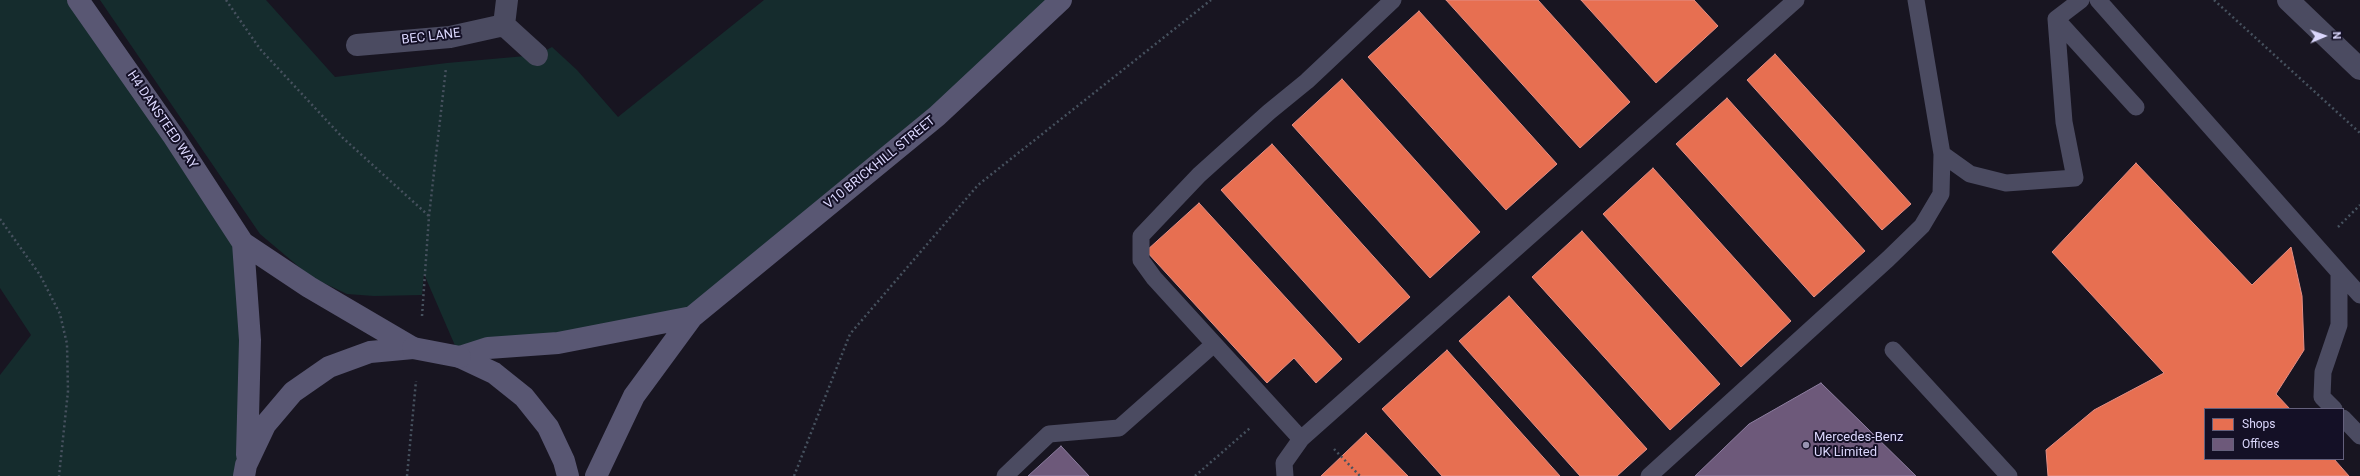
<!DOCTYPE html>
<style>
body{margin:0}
#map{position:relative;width:2360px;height:476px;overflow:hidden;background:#181521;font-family:Roboto,sans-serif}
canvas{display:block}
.legend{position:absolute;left:2204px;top:408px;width:140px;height:52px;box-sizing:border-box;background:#141026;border:1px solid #64607c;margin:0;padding:5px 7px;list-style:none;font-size:12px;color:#dbd7fd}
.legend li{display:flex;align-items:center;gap:8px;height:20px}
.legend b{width:20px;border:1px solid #64607c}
.north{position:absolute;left:2304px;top:16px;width:40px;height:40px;-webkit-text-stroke:3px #141026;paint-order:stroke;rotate:88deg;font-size:11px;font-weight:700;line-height:16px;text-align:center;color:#dbd7fd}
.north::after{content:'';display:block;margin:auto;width:14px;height:18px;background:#dbd7fd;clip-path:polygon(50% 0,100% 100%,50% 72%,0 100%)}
</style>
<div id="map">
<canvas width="2360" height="476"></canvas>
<ul class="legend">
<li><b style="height:11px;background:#e76f51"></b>Shops</li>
<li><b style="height:11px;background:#6d597a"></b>Offices</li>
</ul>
<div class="north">N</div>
</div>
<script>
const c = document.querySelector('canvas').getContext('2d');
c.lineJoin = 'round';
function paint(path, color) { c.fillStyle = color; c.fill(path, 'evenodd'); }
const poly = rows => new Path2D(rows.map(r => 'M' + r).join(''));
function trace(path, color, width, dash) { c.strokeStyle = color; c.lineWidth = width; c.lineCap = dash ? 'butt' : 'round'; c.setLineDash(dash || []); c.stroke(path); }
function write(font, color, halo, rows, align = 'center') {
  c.font = font + ' Roboto,sans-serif'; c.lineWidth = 4; c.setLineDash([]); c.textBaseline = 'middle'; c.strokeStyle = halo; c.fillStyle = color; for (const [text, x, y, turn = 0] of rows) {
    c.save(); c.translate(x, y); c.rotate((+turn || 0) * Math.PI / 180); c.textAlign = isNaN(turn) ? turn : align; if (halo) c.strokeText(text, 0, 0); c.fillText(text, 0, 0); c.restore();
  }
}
const green = poly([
 [0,0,78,0,243,243,244,476,0,476,0,375,31,335,0,288],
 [100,0,266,0,335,77,447,63,537,55,552,47,577,70,618,117,764,0,1061,0,692,317,460,357,424,274,422,295,374,296,347,294,311,277,260,234]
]);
const shops = poly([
 [1446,0,1538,0,1630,102,1580,148,1446,0],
 [1581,0,1694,0,1718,26,1656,83,1581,0],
 [1419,11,1557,164,1506,210,1368,57,1419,11],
 [1775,54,1911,204,1882,230,1747,80,1775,54],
 [1342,79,1480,232,1430,278,1292,125,1342,79],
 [1727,98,1865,251,1814,297,1676,144,1727,98],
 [1272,144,1410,297,1359,343,1221,190,1272,144],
 [2136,163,2252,285,2291,247,2302,296,2304,350,2276,394,2290,409,2205,409,2205,459,2334,459,2349,476,2048,476,2046,450,2094,410,2164,373,2052,252,2136,163],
 [1653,168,1791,321,1741,367,1603,214,1653,168],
 [1199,203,1342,359,1316,383,1294,358,1267,383,1146,251,1199,203],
 [1582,231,1720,384,1670,430,1532,277,1582,231],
 [1509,296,1647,449,1617,476,1580,476,1459,341,1509,296],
 [1447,350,1560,476,1442,476,1382,409,1447,350],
 [1366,433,1408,476,1321,476,1366,433]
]);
const offices = poly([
 [1821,383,1916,476,1695,476,1749,424,1821,383],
 [1061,446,1089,476,1028,476,1061,446]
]);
const path = poly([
 [226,0,260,49,343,138,429,216],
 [2214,0,2360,133],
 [0,219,40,275,60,314,67,344,68,391,59,476],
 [2338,227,2360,205],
 [422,316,429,216,446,68],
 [1334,449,1360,476],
 [407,476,416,381],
 [794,476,850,334,978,185,1211,0],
 [1195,476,1250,428]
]);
const lane = poly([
 [2081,0,2056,19,2136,107],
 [2098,0,2339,272,2339,325,2323,372,2322,397,2334,409],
 [1942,154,1970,174,2006,183,2075,178,2064,122,2056,19],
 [2339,272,2360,295],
 [1893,350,2009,476],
 [2343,418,2360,436],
 [1301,439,1154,278,1141,260,1141,236,1199,175,1269,112,1307,81,1393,0],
 [1005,476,1049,434,1119,428,1214,344],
 [1285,476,1284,463,1301,439,1796,0],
 [1649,476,1888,259,1922,226,1941,194,1942,154,1916,0]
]);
const street = poly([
 [2288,0,2360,69],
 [504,25,507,0],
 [357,45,450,37,504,25,537,55]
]);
const secondary = poly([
 [78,0,174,137,243,243,309,287,413,348],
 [243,243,250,340,247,455],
 [460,357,488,348,558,343,692,317],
 [460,357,494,373,524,397,548,427,564,461,568,476],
 [244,476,246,465,265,425,293,392,329,367,370,352,413,348],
 [596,476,634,396,692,317,937,116,1061,0]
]);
const secondaryBridge = poly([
 [413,348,460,357]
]);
const markers = [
 [1806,445,4,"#9793b0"]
];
const streetNames = [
 ["BEC LANE",431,37,-7],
 ["H4 DANSTEED WAY",162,120,56],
 ["V10 BRICKHILL STREET",880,163,-39]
];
const poiNames = [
 ["Mercedes-Benz",1814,438],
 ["UK Limited",1814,453]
];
paint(green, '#152c2d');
paint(shops, '#e76f51');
trace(shops, '#e38e85', 1);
paint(offices, '#6d597a');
trace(offices, '#8e7fa1', 1);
trace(path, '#46515e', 2.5, [2, 3]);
trace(lane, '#4b4b61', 17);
trace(street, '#4b4b61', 22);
trace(secondary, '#595773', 22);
trace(secondaryBridge, '#595773', 22);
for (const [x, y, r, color] of markers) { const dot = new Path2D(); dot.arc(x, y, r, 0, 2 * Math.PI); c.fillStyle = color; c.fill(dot); trace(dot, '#141026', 1.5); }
write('13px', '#dbd7fd', '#141026', streetNames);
write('13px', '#dbd7fd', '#141026', poiNames, 'left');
</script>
